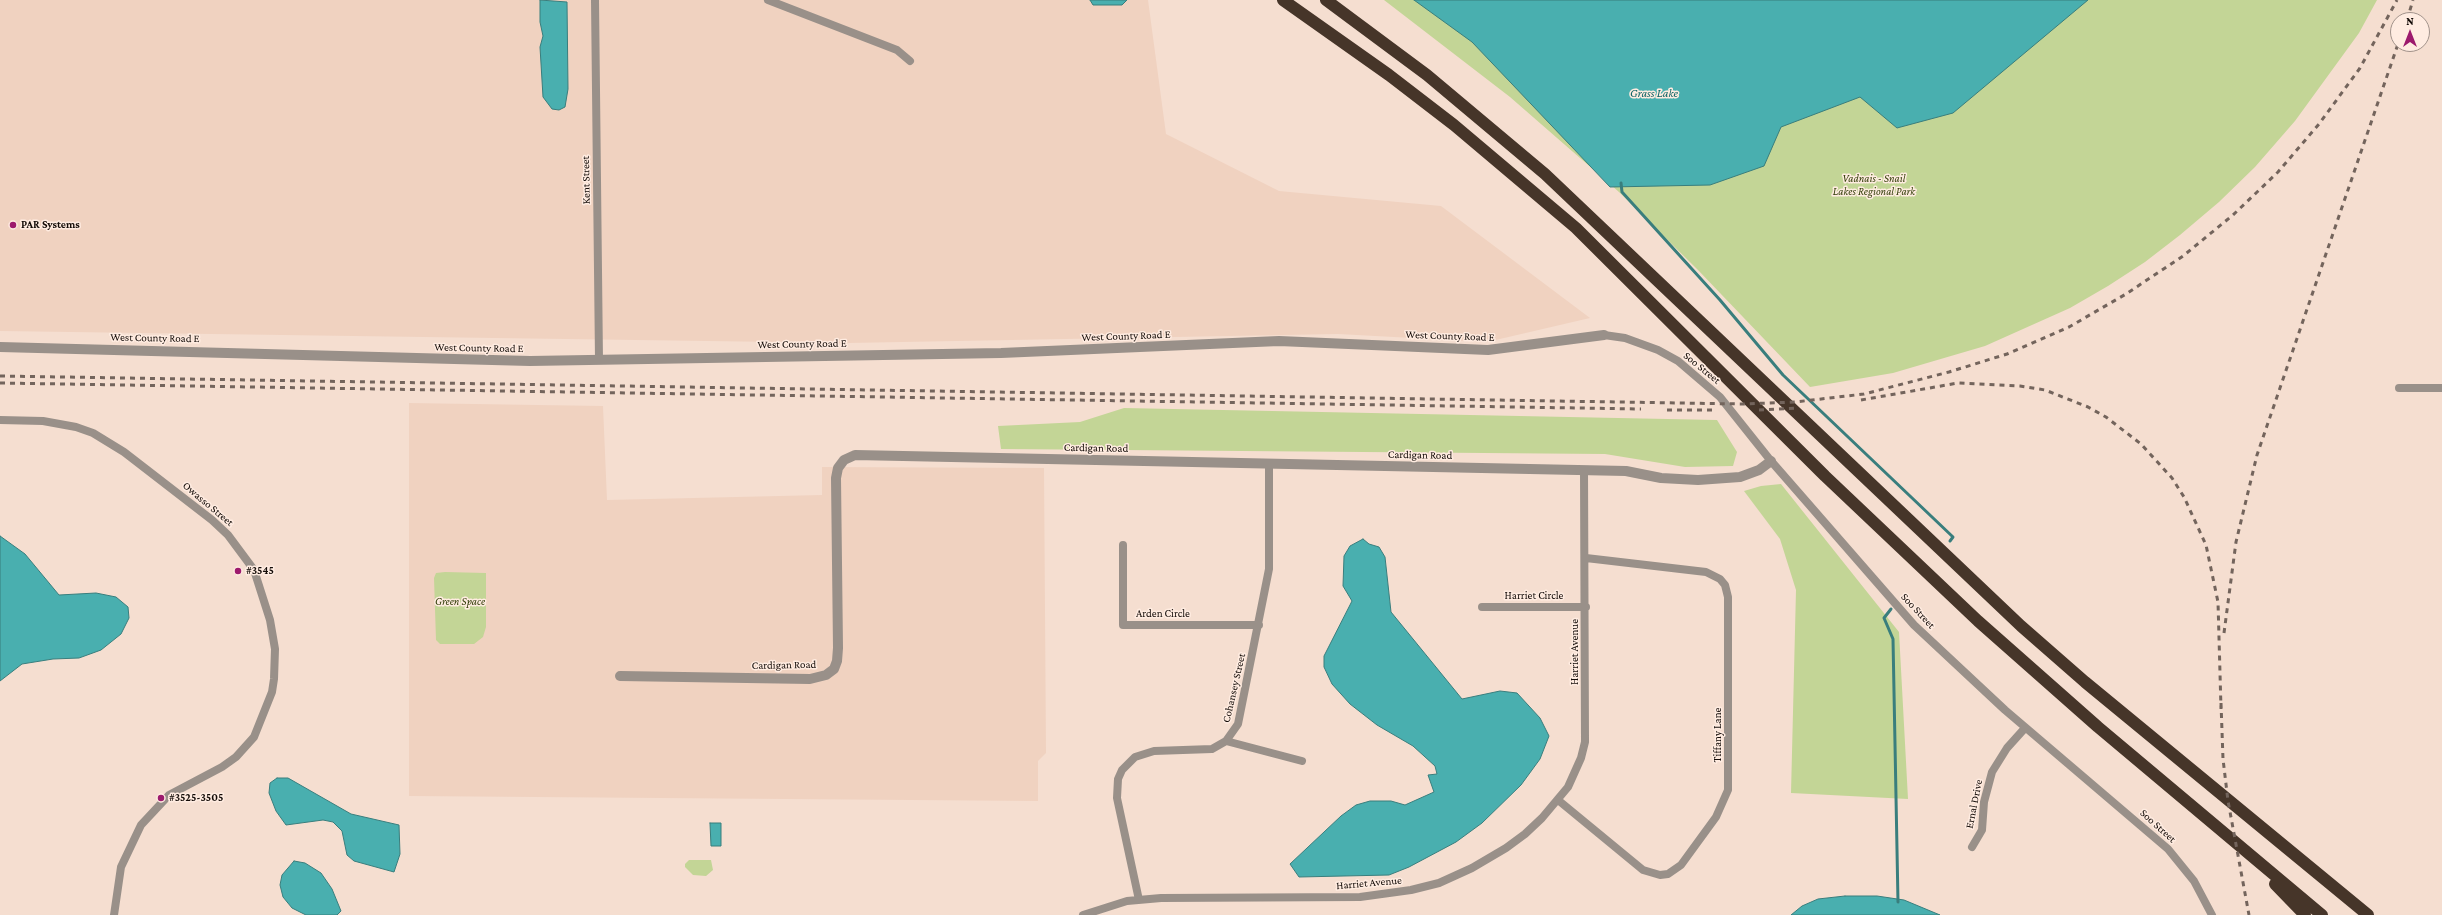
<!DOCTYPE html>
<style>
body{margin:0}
#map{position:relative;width:2442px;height:915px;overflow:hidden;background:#f5ded0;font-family:"Crimson Pro",serif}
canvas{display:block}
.north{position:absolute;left:2390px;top:12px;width:40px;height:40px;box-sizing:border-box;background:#ffece1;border:1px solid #a1928a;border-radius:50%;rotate:0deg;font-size:11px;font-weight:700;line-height:16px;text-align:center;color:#130b07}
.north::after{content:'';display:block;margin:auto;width:14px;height:18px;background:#9d1a6d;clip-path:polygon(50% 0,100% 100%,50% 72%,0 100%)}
</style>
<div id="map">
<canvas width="2442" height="915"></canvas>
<div class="north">N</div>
</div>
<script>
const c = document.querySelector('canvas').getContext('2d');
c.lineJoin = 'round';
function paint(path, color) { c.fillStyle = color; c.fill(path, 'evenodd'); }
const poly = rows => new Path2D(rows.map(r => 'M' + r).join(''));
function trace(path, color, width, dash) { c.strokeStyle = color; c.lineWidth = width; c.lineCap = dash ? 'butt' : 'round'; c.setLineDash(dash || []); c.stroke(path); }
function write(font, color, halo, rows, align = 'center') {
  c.font = font + ' "Crimson Pro",serif'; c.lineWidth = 3; c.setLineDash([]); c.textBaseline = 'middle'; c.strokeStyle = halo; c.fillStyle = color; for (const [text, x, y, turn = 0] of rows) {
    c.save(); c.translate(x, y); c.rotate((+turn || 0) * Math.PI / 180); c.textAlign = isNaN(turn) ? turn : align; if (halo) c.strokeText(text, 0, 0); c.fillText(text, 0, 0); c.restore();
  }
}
const built = poly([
 [0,0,1148,0,1166,134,1279,191,1441,206,1590,318,1487,342,1338,334,848,343,0,331],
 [409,403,603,406,607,500,822,495,822,467,1044,468,1046,753,1038,761,1038,801,409,796]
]);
const green = poly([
 [1384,0,2377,0,2359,33,2295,121,2255,167,2219,202,2180,235,2145,262,2108,286,2070,308,1985,346,1893,373,1810,387,1698,270,1619,192,1510,97],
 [1124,408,1717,420,1737,452,1733,466,1685,467,1605,454,1001,449,998,426,1080,422],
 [1781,484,1899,632,1908,799,1791,793,1796,590,1780,539,1744,491,1761,486],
 [445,572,486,573,486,627,483,637,474,644,440,644,436,640,434,578,436,573],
 [689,860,711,860,713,870,706,876,693,875,685,867,685,864]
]);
const water = poly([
 [540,0,567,2,568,89,565,107,559,110,552,109,543,97,540,47,543,36,540,22,540,0],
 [1090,0,1127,0,1122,5,1093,5,1090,0],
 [1414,0,2088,0,1953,113,1897,128,1860,97,1781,127,1764,166,1710,185,1610,187,1472,42,1414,0],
 [0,536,25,554,59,595,96,593,116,597,128,607,129,618,121,634,101,650,79,658,53,659,22,664,0,681,0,536],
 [1363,539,1369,544,1379,547,1385,557,1391,612,1462,699,1500,691,1517,693,1540,718,1549,736,1540,759,1521,785,1482,823,1456,842,1409,867,1389,875,1299,877,1290,864,1341,816,1356,805,1370,801,1391,801,1405,805,1434,792,1428,775,1437,774,1435,766,1413,746,1377,725,1350,704,1332,684,1324,667,1324,656,1352,601,1343,586,1344,556,1350,546,1363,539],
 [277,778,288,778,351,814,399,825,400,854,394,872,354,861,347,855,342,831,333,822,323,820,286,825,276,811,269,793,270,783,277,778],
 [710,823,721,823,721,846,711,846,710,823],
 [294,861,305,863,321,873,332,889,341,911,337,915,306,915,292,908,283,897,280,885,282,875,294,861],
 [1845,896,1877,896,1904,900,1940,915,1791,915,1802,906,1818,899,1845,896]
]);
const stream = poly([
 [1621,183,1622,192,1720,300,1783,375,1953,537,1950,541],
 [1891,609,1884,618,1893,639,1898,902]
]);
const minor = poly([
 [595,0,599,360],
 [768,0,897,50,910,61],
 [1604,335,1625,338,1658,350,1678,361,1720,397,1771,461,1914,625,2005,710,2168,849,2194,881,2212,915],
 [2399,388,2442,388],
 [0,420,43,421,76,427,93,433,124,452,212,520,228,535,254,570,270,620,275,649,274,679,272,692,254,737,236,757,222,767,169,795,141,825,121,867,114,915],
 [1123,545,1123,625,1259,625],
 [1482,607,1586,607],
 [1226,741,1302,761],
 [1558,800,1643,870,1660,875,1668,874,1681,865,1716,817,1728,790,1728,597,1725,585,1720,579,1706,572,1586,558],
 [1972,847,1982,830,1984,802,1992,772,2007,748,2025,728],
 [1139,900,1117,798,1118,779,1122,770,1135,757,1154,751,1212,749,1226,741,1238,724,1269,569,1269,464],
 [1083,915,1127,901,1161,898,1360,897,1411,890,1439,883,1472,868,1506,848,1525,834,1542,818,1568,787,1581,758,1585,742,1584,470]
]);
const tertiary = poly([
 [0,347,530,361,1001,353,1279,341,1488,350,1604,335],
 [620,676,810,679,826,675,834,669,837,661,838,648,836,478,838,468,844,460,855,455,1626,471,1661,478,1698,480,1740,477,1759,470,1771,461]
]);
const motorway = poly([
 [1283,0,1389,75,1454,125,1576,228,1825,476,1978,621,2098,727,2322,915],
 [1326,0,1427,75,1545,174,2021,626,2085,682,2368,915],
 [2275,884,2305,915]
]);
const rail = poly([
 [2407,20,2413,0],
 [0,376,1743,404,1795,402,1864,394,1949,372,2007,354,2069,327,2126,294,2183,256,2233,215,2278,172,2319,124,2360,68,2397,0],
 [0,383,1641,409],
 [1861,400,1958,383,2020,386,2045,390,2088,407,2106,417,2141,444,2172,478,2184,497,2206,545,2218,602,2221,709],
 [1667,410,1717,410],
 [1759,410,1797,408],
 [2224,633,2236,542,2257,455,2398,44],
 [2221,703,2223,759,2228,801,2249,915]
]);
const markers = [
 [13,225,4,"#9d1a6d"],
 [238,571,4,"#9d1a6d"],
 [161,798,4,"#9d1a6d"]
];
const parkNames = [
 ["Vadnais - Snail",1874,179],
 ["Lakes Regional Park",1874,192],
 ["Green Space",460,602]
];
const streetNames = [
 ["Kent Street",586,180,-91],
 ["West County Road E",1126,336,-2],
 ["West County Road E",1450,336,2],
 ["West County Road E",155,338,1],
 ["West County Road E",802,344,-1],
 ["West County Road E",479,348,1],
 ["Soo Street",1702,368,39],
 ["Cardigan Road",1096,448,1],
 ["Cardigan Road",1420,455,1],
 ["Owasso Street",208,504,40],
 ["Harriet Circle",1534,596],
 ["Soo Street",1918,611,47],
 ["Arden Circle",1163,614],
 ["Harriet Avenue",1575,652,-90],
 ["Cardigan Road",784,665,-1],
 ["Cohansey Street",1234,688,-77],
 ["Tiffany Lane",1718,735,-90],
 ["Ernal Drive",1974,804,-79],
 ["Soo Street",2158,826,42],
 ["Harriet Avenue",1369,883,-5]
];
const poiNames = [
 ["PAR Systems",21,225],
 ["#3545",246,571],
 ["#3525-3505",169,798]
];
const waterNames = [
 ["Grass Lake",1654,93]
];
paint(built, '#f0d2c0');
paint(green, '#c3d596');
paint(water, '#49afaf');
trace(water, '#397e7d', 1);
trace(stream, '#397e7d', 3);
trace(minor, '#999089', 8);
trace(tertiary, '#999089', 10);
trace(motorway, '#463529', 12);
trace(rail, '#73645c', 3, [5, 5]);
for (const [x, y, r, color] of markers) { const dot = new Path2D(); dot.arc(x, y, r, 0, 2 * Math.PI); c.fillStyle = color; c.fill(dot); trace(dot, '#ffece1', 1.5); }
write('italic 11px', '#323d08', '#ffece1', parkNames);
write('11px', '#130b07', '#ffece1', streetNames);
write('bold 11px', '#130b07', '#ffece1', poiNames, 'left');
write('italic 12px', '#0e6465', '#ffece1', waterNames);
</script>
